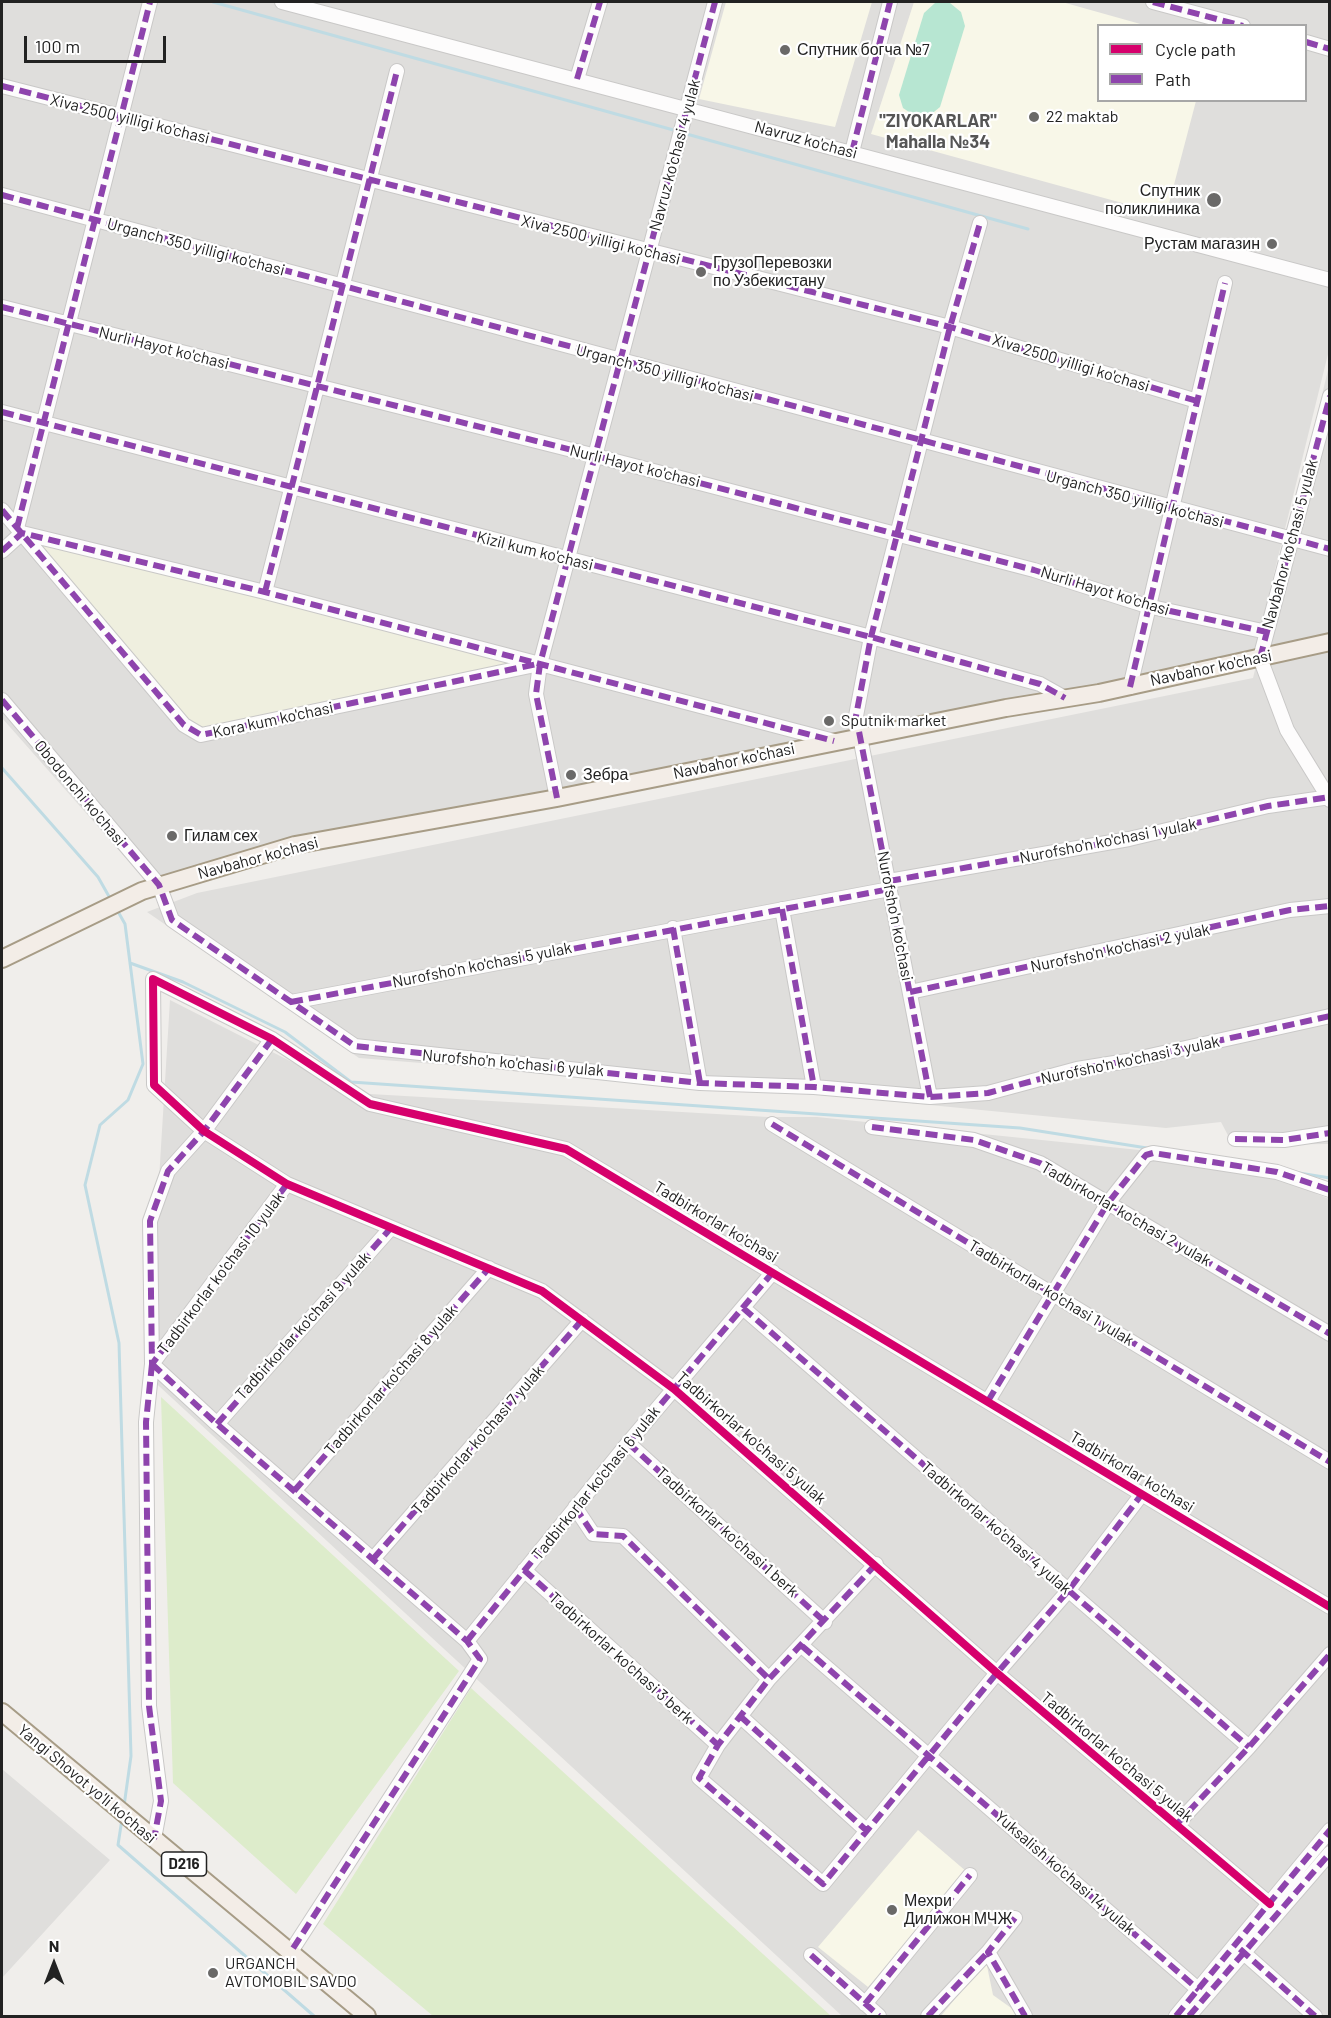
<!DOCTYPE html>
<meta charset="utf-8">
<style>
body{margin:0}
#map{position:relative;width:1331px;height:2018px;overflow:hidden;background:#f0eeeb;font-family:Barlow,sans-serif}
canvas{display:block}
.frame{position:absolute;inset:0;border:3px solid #222;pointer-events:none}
.legend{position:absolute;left:1097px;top:24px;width:210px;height:78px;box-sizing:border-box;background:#fff;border:2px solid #a7a7a7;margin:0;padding:8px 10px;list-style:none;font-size:18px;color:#222}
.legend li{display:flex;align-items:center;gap:12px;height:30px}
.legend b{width:30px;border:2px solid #a7a7a7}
.north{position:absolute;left:24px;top:1934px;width:60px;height:60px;-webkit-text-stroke:4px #fff;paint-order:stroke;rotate:0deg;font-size:16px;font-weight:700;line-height:24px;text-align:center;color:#222}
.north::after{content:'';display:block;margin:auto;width:21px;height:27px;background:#222;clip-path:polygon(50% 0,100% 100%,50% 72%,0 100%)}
.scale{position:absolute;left:24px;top:36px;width:142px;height:27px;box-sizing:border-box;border:3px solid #222;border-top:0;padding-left:8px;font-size:18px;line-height:21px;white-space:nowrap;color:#222;-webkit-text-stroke:4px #fff;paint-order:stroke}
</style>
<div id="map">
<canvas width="1331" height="2018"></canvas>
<div class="frame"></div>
<ul class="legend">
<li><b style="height:8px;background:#d6006c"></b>Cycle path</li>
<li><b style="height:8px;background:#8e44ad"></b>Path</li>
</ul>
<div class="north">N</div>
<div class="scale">100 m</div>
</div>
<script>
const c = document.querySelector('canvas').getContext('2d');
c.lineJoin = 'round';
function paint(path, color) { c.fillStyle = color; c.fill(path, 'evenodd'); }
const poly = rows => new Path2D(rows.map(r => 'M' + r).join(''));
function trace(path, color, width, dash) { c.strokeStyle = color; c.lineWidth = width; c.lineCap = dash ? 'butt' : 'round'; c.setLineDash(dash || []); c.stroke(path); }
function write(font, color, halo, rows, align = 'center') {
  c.font = font + ' Barlow,sans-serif'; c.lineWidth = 4.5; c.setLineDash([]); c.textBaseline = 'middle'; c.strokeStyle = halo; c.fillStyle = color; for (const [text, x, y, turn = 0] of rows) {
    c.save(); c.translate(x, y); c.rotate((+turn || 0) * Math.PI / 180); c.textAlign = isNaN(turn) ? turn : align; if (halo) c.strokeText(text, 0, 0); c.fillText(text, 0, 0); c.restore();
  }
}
const residential = poly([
 [2,2,1329,2,1329,350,1251,667,146,881,2,718],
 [1098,26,1306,26,1306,100,1098,100],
 [1329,366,1329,1144,1233,1145,1221,1122,1166,1128,858,1098,359,1058,147,912,197,893,1253,678],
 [170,1000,353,1093,768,1117,817,1117,1188,1155,1282,1179,1329,1199,1329,2016,842,2016,147,1375],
 [2,1769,110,1860,2,1978]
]);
const education = poly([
 [726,2,872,2,835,127,699,99],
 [914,2,1062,2,1144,25,1098,26,1098,100,1196,101,1166,215,871,134],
 [918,1830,967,1872,868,1987,818,1947],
 [986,1961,993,1995,1021,2015,941,2016]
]);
const farmland = poly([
 [33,540,526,665,213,729,195,727]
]);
const grass = poly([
 [161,1397,459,1671,296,1894,173,1783],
 [471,1688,831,2016,433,2016,323,1924]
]);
const pitch = poly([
 [942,2,950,3,961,12,965,26,940,107,929,116,915,116,903,108,899,95,924,13,935,3]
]);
const stream = poly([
 [213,2,677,131],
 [683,133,1028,229],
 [2,768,98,877,111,900],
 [116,908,125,924,143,1064,128,1100,100,1125,85,1185,119,1343,131,1756,124,1806],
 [130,963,183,982,285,1032,351,1082,1020,1128,1147,1148],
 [1299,1173,1330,1178],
 [122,1819,118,1845,314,2016]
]);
const minor = poly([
 [282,2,1330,280],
 [1153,2,1243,26],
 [1306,42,1330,49],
 [577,79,600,2],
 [2,86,950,327,1197,401],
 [852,152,890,2],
 [2,195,1330,549],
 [2,307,596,456,1034,570,1147,606,1267,632],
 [1330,396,1260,658,1287,730,1330,800],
 [2,412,871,637,1040,684,1065,698],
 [2,510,184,725,201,735,535,665],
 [17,528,150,2],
 [2,551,22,533,265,592,834,741],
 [265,592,397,71],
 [1130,687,1225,283],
 [2,700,159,885,172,920,355,1046,700,1083,814,1087,930,1097,988,1093,1077,1069,1127,1061,1330,1016],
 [557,798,536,694,540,664,715,2],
 [889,881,1129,839,1268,806,1330,797],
 [782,909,814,1087],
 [673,928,700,1083],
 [910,992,1290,910,1330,906],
 [291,1002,890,889],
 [272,1039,204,1131,168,1171,150,1221,152,1364,287,1184],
 [930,1097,856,716,871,637,950,327,980,223],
 [772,1124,1330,1462],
 [872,1127,974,1140,1040,1163,1330,1334],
 [1235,1139,1284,1140,1330,1133],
 [743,1308,1249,1747],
 [152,1364,217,1424,467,1641,480,1659,290,1953],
 [152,1364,146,1422,149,1706,161,1801,154,1839],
 [988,1401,1108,1203,1146,1155,1153,1153,1277,1172,1330,1190],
 [217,1424,390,1229],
 [628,1443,825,1622],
 [294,1491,489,1268],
 [575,1507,593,1534,623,1536,769,1679],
 [373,1559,582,1320],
 [876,1564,769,1679,718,1745,699,1778,823,1884,997,1673,1068,1591,1142,1494],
 [524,1570,718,1745],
 [467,1641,628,1443,773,1272],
 [802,1646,1199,1990],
 [740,1716,867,1831],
 [1176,1825,1249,1747,1330,1654],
 [1270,1904,997,1673,674,1389,542,1291,287,1184,204,1131,154,1085,153,979,272,1039,370,1104,566,1149,1330,1607],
 [1015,1918,988,1952,1025,2016],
 [1237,1947,1315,2016],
 [811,1955,879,2016],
 [865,2004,970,1875],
 [928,2016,988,1952],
 [1176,2016,1330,1830],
 [1189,2016,1330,1853]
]);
const major = poly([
 [2,959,142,891,295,845,557,798,1006,708,1099,693,1330,642],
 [2,1712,367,2016]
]);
const quiet = poly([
 [1153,2,1243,26],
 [1306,42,1330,49],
 [577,79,600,2],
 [2,86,950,327,1197,401],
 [852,152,890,2],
 [2,195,1330,549],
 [2,307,596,456,1034,570,1147,606,1267,632],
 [2,412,871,637,1040,684,1065,698],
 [2,510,184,725,201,735,537,664],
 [17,528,150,2],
 [2,551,22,533,265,592,834,741],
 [265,592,397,71],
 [1260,658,1330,396],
 [1130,687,1225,283],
 [2,700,159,885,172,920,355,1046,700,1083,814,1087,930,1097,988,1093,1077,1069,1127,1061,1330,1016],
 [557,798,536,694,540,664,715,2],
 [889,881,1129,839,1268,806,1330,797],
 [782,909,814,1087],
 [673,928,700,1083],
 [910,992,1290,910,1330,906],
 [291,1002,890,889],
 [272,1039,204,1131,168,1171,150,1221,152,1364,287,1184],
 [930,1097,856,716,871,637,950,327,980,223],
 [772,1124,1330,1462],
 [872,1127,974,1140,1040,1163,1330,1334],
 [1235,1139,1284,1140,1330,1133],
 [743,1308,1249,1747],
 [152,1364,217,1424,467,1641,480,1659,290,1953],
 [152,1364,146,1422,149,1706,161,1801,154,1839],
 [988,1401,1108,1203,1146,1155,1153,1153,1277,1172,1330,1190],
 [217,1424,390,1229],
 [628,1443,825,1622],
 [294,1491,489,1268],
 [575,1507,593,1534,623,1536,769,1679],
 [373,1559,582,1320],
 [876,1564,769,1679,718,1745,699,1778,823,1884,997,1673,1068,1591,1142,1494],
 [524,1570,718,1745],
 [467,1641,628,1443,773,1272],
 [802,1646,1199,1990],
 [740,1716,867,1831],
 [1176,1825,1249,1747,1330,1654],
 [1015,1918,988,1952,1025,2016],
 [1240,1949,1315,2016],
 [811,1955,879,2016],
 [865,2004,970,1875],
 [928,2016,988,1952],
 [1176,2016,1330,1830],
 [1189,2016,1330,1853]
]);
const cycleway = poly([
 [1270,1904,997,1673,674,1389,542,1291,287,1184,204,1131,154,1085,153,979,272,1039,370,1104,566,1149,1330,1607]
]);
const markers = [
 [785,50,6,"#6a6968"],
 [1034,117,6,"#6a6968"],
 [1214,200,8,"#6a6968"],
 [1272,244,6,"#6a6968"],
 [701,272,6,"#6a6968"],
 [829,721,6,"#6a6968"],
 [571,775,6,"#6a6968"],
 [172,836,6,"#6a6968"],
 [892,1910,6,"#6a6968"],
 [213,1973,6,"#6a6968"]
];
const shields = [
 [184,1864,45]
];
const shieldNames = [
 ["D216",184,1864]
];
const poiNames = [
 ["Спутник богча №7",797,50],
 ["22 maktab",1046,117],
 ["Спутник",1200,191,"right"],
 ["поликлиника",1200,209,"right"],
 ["Рустам магазин",1260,244,"right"],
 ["ГрузоПеревозки",713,263],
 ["по Узбекистану",713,281],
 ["Sputnik market",841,721],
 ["Зебра",583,775],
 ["Гилам сех",184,836],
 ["Мехри",904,1901],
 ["Дилижон МЧЖ",904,1919],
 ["URGANCH",225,1964],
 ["AVTOMOBIL SAVDO",225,1982]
];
const streetNames = [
 ["Xiva 2500 yilligi ko'chasi",130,119,14],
 ["Navruz ko'chasi",806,140,15],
 ["Navruz ko'chasi 4 yulak",675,155,-75],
 ["Xiva 2500 yilligi ko'chasi",601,240,14],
 ["Urganch 350 yilligi ko'chasi",196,247,15],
 ["Nurli Hayot ko'chasi",164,348,14],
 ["Xiva 2500 yilligi ko'chasi",1071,363,17],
 ["Urganch 350 yilligi ko'chasi",665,373,15],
 ["Nurli Hayot ko'chasi",635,466,14],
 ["Urganch 350 yilligi ko'chasi",1135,499,15],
 ["Navbahor ko'chasi 5 yulak",1290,544,-75],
 ["Kizil kum ko'chasi",535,551,14],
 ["Nurli Hayot ko'chasi",1105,591,17],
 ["Navbahor ko'chasi",1211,668,-12],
 ["Kora kum ko'chasi",273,720,-12],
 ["Navbahor ko'chasi",734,761,-12],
 ["Obodonchi ko'chasi",80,793,50],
 ["Nurofsho'n ko'chasi 1 yulak",1108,841,-11],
 ["Navbahor ko'chasi",258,858,-15],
 ["Nurofsho'n ko'chasi",895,916,79],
 ["Nurofsho'n ko'chasi 2 yulak",1120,948,-12],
 ["Nurofsho'n ko'chasi 5 yulak",482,965,-11],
 ["Nurofsho'n ko'chasi 3 yulak",1130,1060,-12],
 ["Nurofsho'n ko'chasi 6 yulak",513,1063,5],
 ["Tadbirkorlar ko'chasi 2 yulak",1126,1214,30],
 ["Tadbirkorlar ko'chasi",716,1222,31],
 ["Tadbirkorlar ko'chasi 10 yulak",221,1273,-53],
 ["Tadbirkorlar ko'chasi 1 yulak",1051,1293,31],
 ["Tadbirkorlar ko'chasi 9 yulak",303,1326,-48],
 ["Tadbirkorlar ko'chasi 8 yulak",391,1380,-49],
 ["Tadbirkorlar ko'chasi 5 yulak",751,1438,41],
 ["Tadbirkorlar ko'chasi 7 yulak",478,1440,-49],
 ["Tadbirkorlar ko'chasi",1132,1472,31],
 ["Tadbirkorlar ko'chasi 6 yulak",596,1483,-51],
 ["Tadbirkorlar ko'chasi 4 yulak",996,1528,41],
 ["Tadbirkorlar ko'chasi 1 berk",727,1532,42],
 ["Tadbirkorlar ko'chasi 3 berk",621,1658,42],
 ["Tadbirkorlar ko'chasi 5 yulak",1117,1757,40],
 ["Yangi Shovot yo'li ko'chasi",87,1784,40],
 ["Yuksalish ko'chasi 14 yulak",1065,1873,41]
];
const neighbourhoodNames = [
 ["\"ZIYOKARLAR\"",938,121],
 ["Mahalla №34",938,142]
];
paint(residential, '#dfdedc');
paint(education, '#f8f7e8');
paint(farmland, '#efefdf');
paint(grass, '#ddeccb');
paint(pitch, '#b7e6d2');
trace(stream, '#bfdbe3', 3);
trace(minor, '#c9c8c7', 16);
trace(major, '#a79c86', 20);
trace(minor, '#fdfcfc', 14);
trace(major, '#f3ede7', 16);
trace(quiet, '#8e44ad', 6, [12, 6]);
trace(cycleway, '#d6006c', 8);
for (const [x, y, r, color] of markers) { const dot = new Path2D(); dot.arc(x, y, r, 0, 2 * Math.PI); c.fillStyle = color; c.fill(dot); trace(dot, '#fff', 2); }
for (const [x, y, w] of shields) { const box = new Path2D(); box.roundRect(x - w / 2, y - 12, w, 24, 4.5); c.fillStyle = '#fff'; c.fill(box); trace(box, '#222', 1.5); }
write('bold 15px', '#222', null, shieldNames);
write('16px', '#222', '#fff', poiNames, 'left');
write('16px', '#222', '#fff', streetNames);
write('bold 18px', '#555', '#fff', neighbourhoodNames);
</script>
